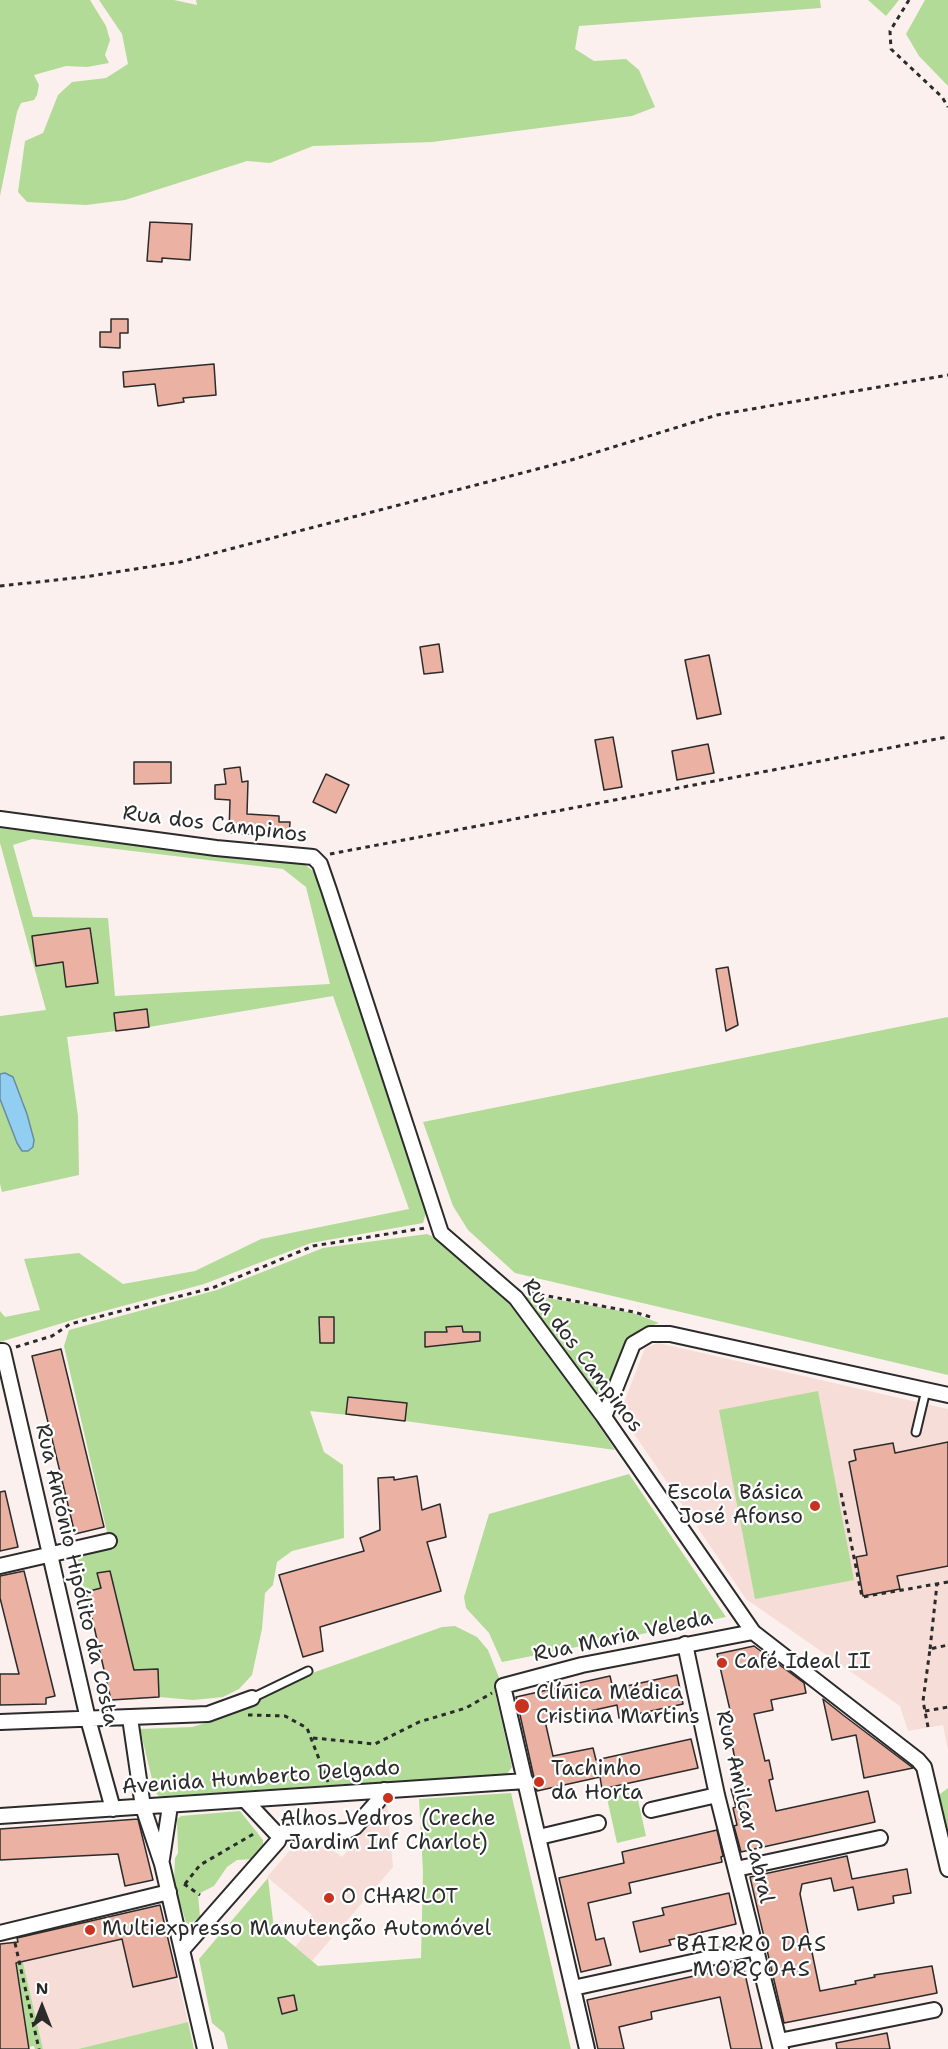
<!DOCTYPE html>
<meta charset="utf-8">
<style>
body{margin:0}
#map{position:relative;width:948px;height:2049px;overflow:hidden;background:#fbf0ed;font-family:"Shantell Sans",sans-serif}
canvas{display:block}
.north{position:absolute;left:12px;top:1977px;width:60px;height:60px;-webkit-text-stroke:4px #fff;paint-order:stroke;rotate:0deg;font-size:16px;font-weight:700;line-height:24px;text-align:center;color:#2b2b2b}
.north::after{content:'';display:block;margin:auto;width:21px;height:27px;background:#2b2b2b;clip-path:polygon(50% 0,100% 100%,50% 72%,0 100%)}
</style>
<div id="map">
<canvas width="948" height="2049"></canvas>
<div class="north">N</div>
</div>
<script>
const c = document.querySelector('canvas').getContext('2d');
c.lineJoin = 'round';
function paint(path, color) { c.fillStyle = color; c.fill(path, 'evenodd'); }
const poly = rows => new Path2D(rows.map(r => 'M' + r).join(''));
function trace(path, color, width, dash) { c.strokeStyle = color; c.lineWidth = width; c.lineCap = dash ? 'butt' : 'round'; c.setLineDash(dash || []); c.stroke(path); }
function write(font, color, halo, rows, align = 'center') {
  c.font = font + ' "Shantell Sans",sans-serif'; c.lineWidth = 4.5; c.setLineDash([]); c.textBaseline = 'middle'; c.strokeStyle = halo; c.fillStyle = color; for (const [text, x, y, turn = 0] of rows) {
    c.save(); c.translate(x, y); c.rotate((+turn || 0) * Math.PI / 180); c.textAlign = isNaN(turn) ? turn : align; if (halo) c.strokeText(text, 0, 0); c.fillText(text, 0, 0); c.restore();
  }
}
const built = poly([
 [658,1343,948,1409,948,1750,943,1725,908,1731,900,1706,746,1599,620,1413,645,1348],
 [387,1803,393,1867,312,1961,295,1947,305,1935,300,1930,312,1915,267,1877,293,1847,329,1847,342,1857],
 [160,1905,188,2022,78,2049,43,2049,17,1937]
]);
const green = poly([
 [0,0,90,0,106,26,110,40,105,55,109,63,87,67,66,66,34,75,39,85,37,95,34,100,21,103,17,112,0,196],
 [99,0,174,0,197,5,196,0,820,0,821,8,579,26,575,49,594,61,626,59,639,70,655,107,632,116,432,142,313,146,270,163,247,161,125,200,86,205,27,202,18,192,25,141,43,133,58,95,72,82,106,78,128,64,122,34],
 [868,0,899,0,886,16],
 [925,0,948,0,948,86,919,56,906,34],
 [0,823,300,861,313,871,320,882,427,1209,423,1223,311,1243,204,1284,82,1317,0,1342,0,1311,5,1317,40,1310,24,1259,79,1253,123,1284,195,1271,261,1239,409,1209,333,996,149,1027,147,1009,114,1013,116,1031,67,1037,78,1116,79,1175,2,1192,0,1184,0,1099,17,1143,34,1140,23,1101,5,1073,0,1074,0,1016,46,1010,0,843],
 [32,839,283,869,306,887,330,984,115,996,108,918,33,917,13,845],
 [948,1017,948,1375,515,1273,468,1230,453,1206,423,1122],
 [427,1234,436,1238,510,1303,571,1384,615,1450,405,1421,310,1411,324,1452,343,1465,344,1538,292,1551,277,1562,273,1585,265,1593,262,1629,252,1675,239,1689,223,1697,193,1700,159,1697,158,1669,134,1670,114,1585,86,1592,80,1578,75,1576,72,1565,74,1554,112,1537,107,1532,64,1346,69,1330,217,1290,323,1248],
 [530,1295,633,1313,659,1323,642,1329,627,1344,602,1403,524,1298],
 [818,1391,854,1580,755,1599,719,1410],
 [629,1474,726,1617,502,1662,489,1633,466,1608,464,1597,489,1514],
 [455,1626,477,1637,488,1650,500,1680,495,1692,512,1767,507,1774,167,1796,159,1796,155,1792,140,1729,192,1727,223,1718,253,1706,266,1695,301,1677,442,1627],
 [948,1788,948,1834,939,1804,940,1794],
 [636,1791,646,1836,617,1843,607,1798],
 [511,1793,571,2049,228,2049,224,2033,212,2023,199,1959,268,1878,274,1929,318,1966,421,1958,423,1872,419,1799],
 [240,1811,263,1840,263,1849,254,1859,237,1860,227,1867,214,1886,198,1894,200,1917,187,1926,174,1882,175,1858,178,1853,177,1819,181,1816],
 [18,1941,43,2049,35,2049,34,2046,26,2047,22,2002,16,1959,10,1943],
 [188,2022,194,2049,78,2049]
]);
const water = poly([
 [5,1073,13,1077,27,1114,34,1140,33,1147,28,1151,22,1151,17,1143,0,1099,0,1074,5,1073]
]);
const building = poly([
 [150,222,192,224,190,260,162,258,162,262,147,261,150,222],
 [111,319,128,319,128,333,120,333,120,348,100,347,100,332,111,332,111,319],
 [214,364,216,395,183,398,184,402,158,406,155,384,124,387,123,372,214,364],
 [439,644,443,672,424,674,420,647,439,644],
 [709,655,721,714,697,719,685,660,709,655],
 [613,737,622,787,604,790,595,740,613,737],
 [708,744,714,773,677,780,672,751,708,744],
 [134,762,171,762,171,783,134,784,134,762],
 [240,767,242,782,248,781,247,814,279,816,279,822,290,822,289,836,229,833,230,800,215,799,215,785,226,784,224,769,240,767],
 [326,774,349,785,336,813,313,802,326,774],
 [90,928,98,983,66,987,63,962,36,966,32,936,90,928],
 [728,967,738,1025,726,1031,716,969,728,967],
 [147,1009,149,1027,116,1031,114,1013,147,1009],
 [319,1317,334,1317,334,1343,320,1343,319,1317],
 [462,1326,463,1332,480,1332,480,1341,425,1347,425,1332,447,1332,446,1327,462,1326],
 [61,1349,104,1527,75,1534,32,1356,61,1349],
 [348,1397,407,1403,405,1421,346,1414,348,1397],
 [948,1442,948,1566,897,1576,900,1589,863,1596,856,1557,867,1555,849,1462,856,1460,854,1450,893,1443,895,1453,948,1442],
 [417,1476,422,1510,440,1504,446,1537,427,1542,441,1591,320,1627,323,1651,303,1657,279,1575,364,1551,360,1538,380,1530,378,1478,394,1477,394,1480,417,1476],
 [5,1491,18,1547,0,1551,0,1492,5,1491],
 [24,1571,55,1696,46,1698,46,1704,0,1705,0,1674,19,1674,0,1598,0,1576,24,1571],
 [110,1571,134,1670,158,1669,159,1697,111,1700,86,1592,101,1588,97,1573,110,1571],
 [754,1646,804,1683,806,1693,771,1700,773,1710,754,1714,765,1761,769,1760,773,1779,769,1780,776,1811,868,1791,875,1822,741,1852,734,1826,737,1825,733,1808,736,1807,731,1789,740,1787,726,1711,730,1710,717,1654,754,1646],
 [677,1675,683,1704,619,1718,617,1705,545,1721,553,1756,593,1748,596,1760,691,1739,698,1768,602,1789,600,1777,537,1791,516,1697,610,1676,613,1689,677,1675],
 [823,1699,843,1715,913,1768,864,1778,856,1735,832,1740,823,1699],
 [138,1819,153,1880,125,1886,118,1854,0,1860,0,1829,138,1819],
 [717,1830,723,1856,721,1857,722,1862,629,1883,631,1893,588,1903,596,1940,604,1938,611,1965,581,1972,559,1878,624,1863,622,1852,717,1830],
 [847,1856,852,1879,907,1869,911,1893,893,1896,894,1903,858,1910,853,1887,834,1891,831,1878,802,1884,800,1894,820,1991,856,1984,855,1981,875,1977,874,1975,932,1966,937,1993,784,2023,750,1877,847,1856],
 [729,1893,736,1924,669,1940,671,1945,640,1952,633,1922,664,1915,662,1908,729,1893],
 [160,1905,177,1977,133,1987,122,1939,16,1963,29,2049,0,2049,0,1944,18,1942,17,1938,160,1905],
 [743,1965,762,2049,731,2049,720,1997,651,2012,652,2019,619,2027,624,2049,598,2049,587,2000,743,1965],
 [294,1995,297,2010,282,2014,278,1998,294,1995],
 [887,2033,890,2049,837,2049,836,2043,887,2033]
]);
const path = poly([
 [909,0,890,31,891,49,942,97,948,107],
 [0,586,84,577,180,562,568,461,717,415,948,375],
 [330,854,947,737],
 [531,1293,634,1312,654,1318],
 [16,1347,52,1336,70,1324,212,1288,313,1246,425,1228],
 [841,1493,862,1597,948,1582],
 [930,1649,937,1584],
 [925,1711,948,1707],
 [248,1715,285,1716,307,1728,328,1782],
 [928,1727,923,1701,930,1649,948,1645],
 [313,1738,375,1744,419,1722,466,1708,492,1693],
 [184,1884,200,1895],
 [185,1884,200,1865,257,1832],
 [15,1943,39,2049]
]);
const lane = poly([
 [916,1432,926,1390],
 [252,1698,308,1671]
]);
const street = poly([
 [0,819,216,848,313,857,320,864,329,890,441,1233,516,1298,604,1417,753,1632,918,1760,924,1767,948,1869],
 [0,1351,3,1351,88,1719,113,1809],
 [604,1417,633,1344,650,1334,670,1334,948,1395],
 [0,1566,109,1541],
 [685,1644,717,1795,781,2049],
 [130,1718,143,1807,162,1864,205,2049],
 [0,1722,208,1714,252,1698],
 [245,1800,276,1833,347,1831,355,1827,378,1801,384,1790],
 [651,1810,717,1795],
 [0,1816,526,1781],
 [539,1837,598,1823],
 [162,1859,170,1806],
 [736,1869,880,1838],
 [0,1933,169,1892],
 [182,1950,278,1841,280,1834],
 [573,1988,756,1948],
 [779,2041,934,2010],
 [587,2049,503,1686,582,1665,753,1632]
]);
const markers = [
 [815,1506,6,"#c8321e"],
 [722,1663,6,"#c8321e"],
 [522,1706,8,"#c8321e"],
 [539,1782,6,"#c8321e"],
 [388,1798,6,"#c8321e"],
 [329,1898,6,"#c8321e"],
 [90,1930,6,"#c8321e"]
];
const streetNames = [
 ["Rua dos Campinos",215,825,7],
 ["Rua dos Campinos",582,1356,53],
 ["Rua António Hipólito da Costa",76,1575,77],
 ["Rua Maria Veleda",623,1637,-12],
 ["Avenida Humberto Delgado",261,1778,-4],
 ["Rua Amilcar Cabral",744,1807,77]
];
const poiNames = [
 ["Escola Básica",803,1494,"right"],
 ["José Afonso",803,1518,"right"],
 ["Café Ideal II",734,1663],
 ["Clínica Médica",536,1694],
 ["Cristina Martins",536,1718],
 ["Tachinho",551,1770],
 ["da Horta",551,1794],
 ["Alhos Vedros (Creche",388,1820,"center"],
 ["Jardim Inf Charlot)",388,1844,"center"],
 ["O CHARLOT",341,1898],
 ["Multiexpresso Manutenção Automóvel",102,1930]
];
const neighbourhoodNames = [
 ["BAIRRO DAS",752,1945],
 ["MORÇOAS",752,1970]
];
paint(built, '#f6ddd7');
paint(green, '#b2db98');
paint(water, '#91cef1');
trace(water, '#688da2', 1.5);
paint(building, '#ebb2a3');
trace(building, '#2b2b2b', 1.5);
trace(lane, '#2b2b2b', 11);
trace(street, '#2b2b2b', 18);
trace(path, '#2b2b2b', 3, [4.5, 4.5]);
trace(lane, '#fff', 7);
trace(street, '#fff', 14);
for (const [x, y, r, color] of markers) { const dot = new Path2D(); dot.arc(x, y, r, 0, 2 * Math.PI); c.fillStyle = color; c.fill(dot); trace(dot, '#fff', 2); }
write('21px', '#2b2b2b', '#fff', streetNames);
write('21px', '#2b2b2b', '#fff', poiNames, 'left');
c.letterSpacing = '1.5px';
write('22px', '#2b2b2b', '#fff', neighbourhoodNames);
c.letterSpacing = '0px';
</script>
